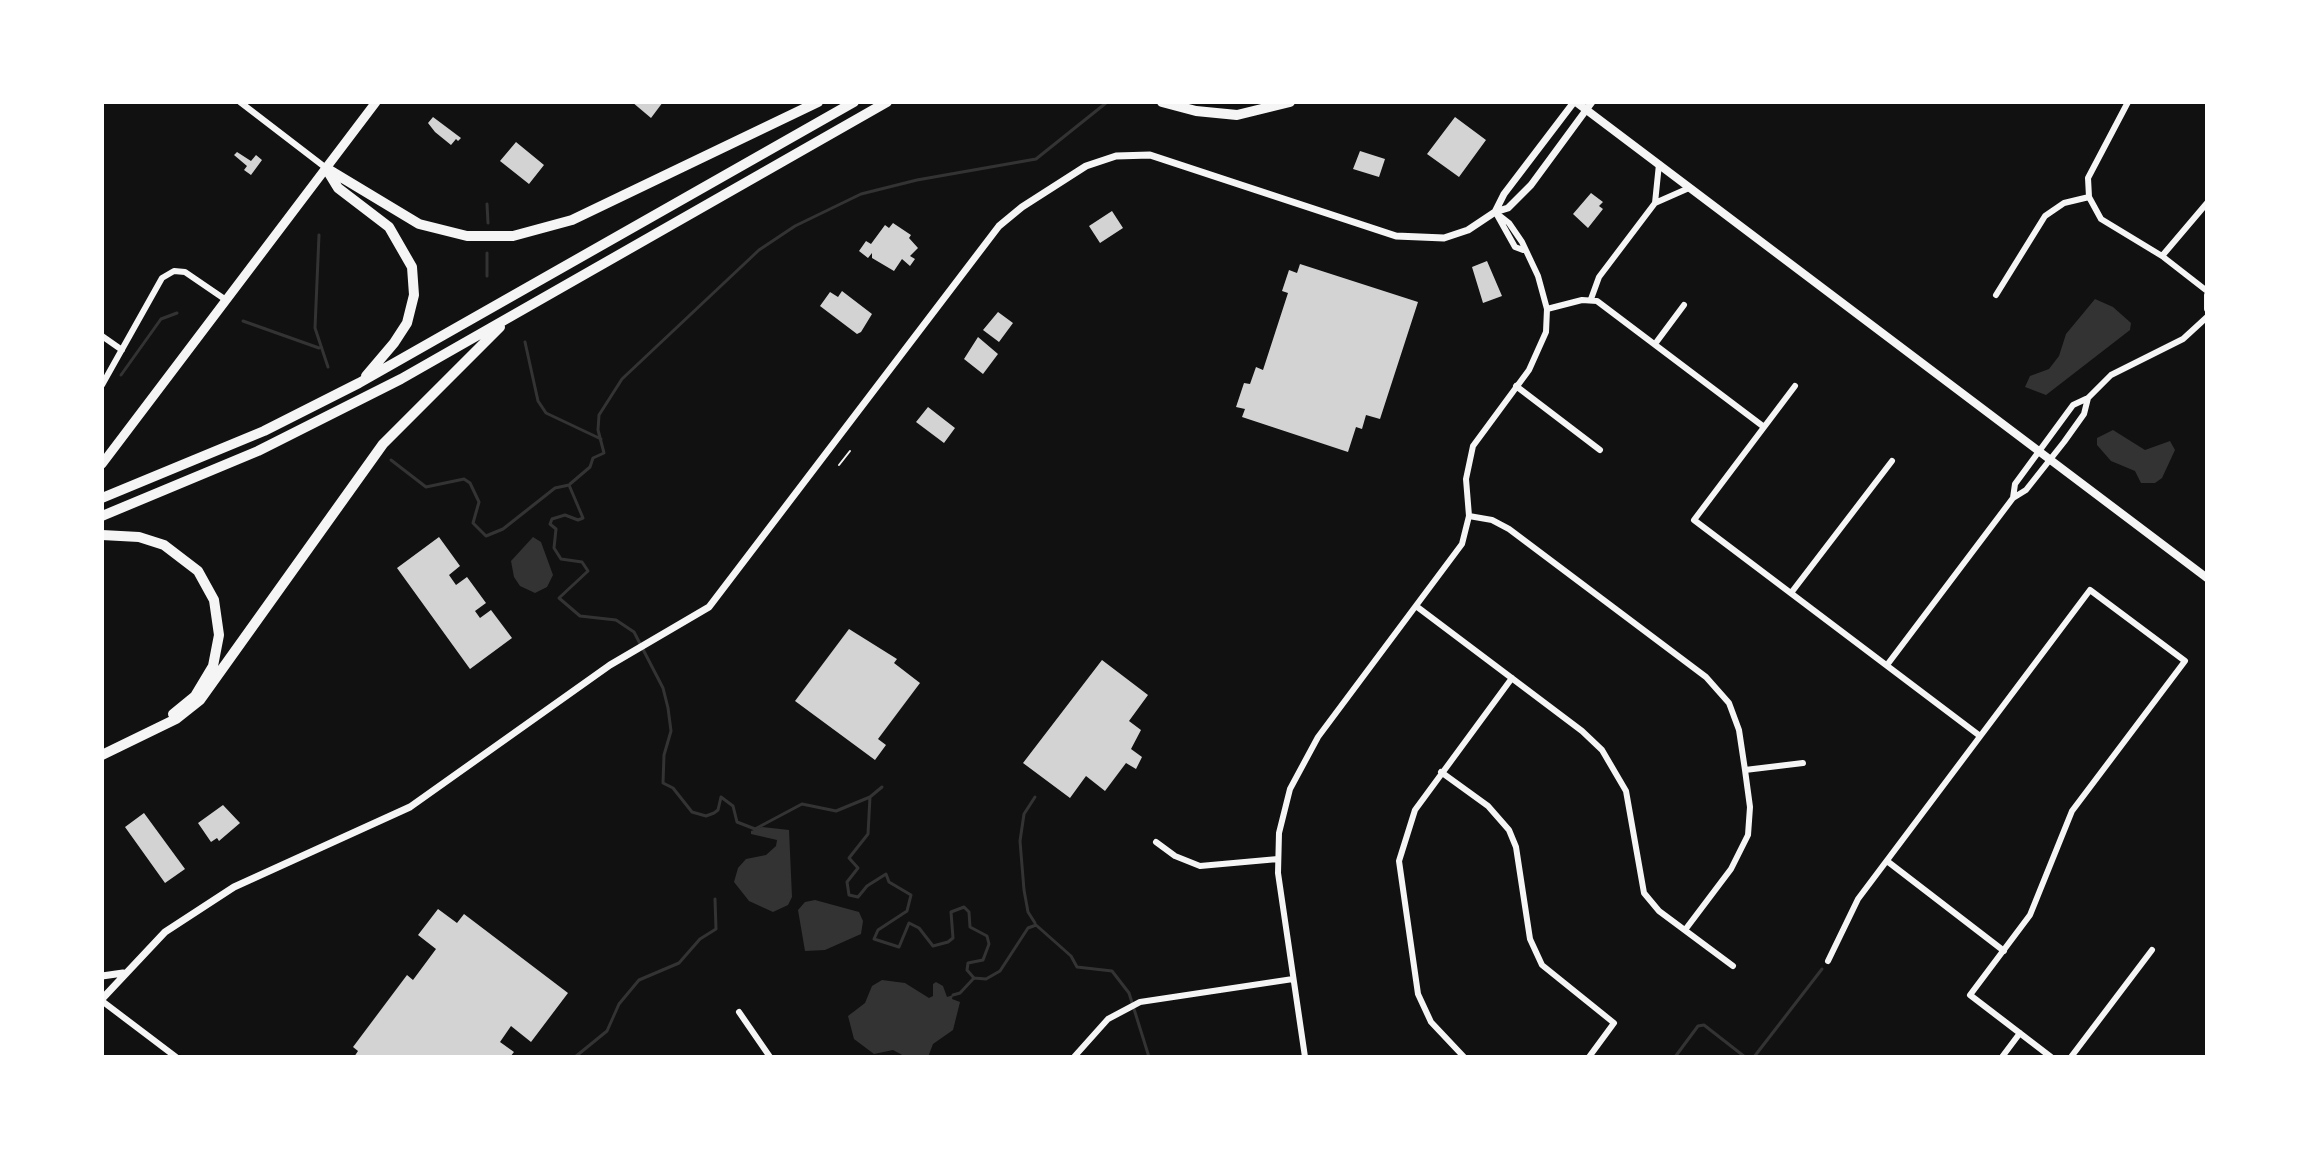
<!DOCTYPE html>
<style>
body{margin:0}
#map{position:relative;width:2309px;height:1159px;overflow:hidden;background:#111;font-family:"IBM Plex Sans",sans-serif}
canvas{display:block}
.frame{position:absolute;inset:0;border:104px solid #fff;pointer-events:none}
</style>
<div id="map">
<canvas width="2309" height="1159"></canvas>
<div class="frame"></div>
</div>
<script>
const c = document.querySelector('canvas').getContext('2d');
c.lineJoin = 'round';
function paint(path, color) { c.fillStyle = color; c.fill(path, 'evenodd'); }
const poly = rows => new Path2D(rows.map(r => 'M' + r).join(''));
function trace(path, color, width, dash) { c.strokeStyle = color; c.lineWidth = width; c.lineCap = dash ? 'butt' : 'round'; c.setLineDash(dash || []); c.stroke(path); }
const water = poly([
 [2095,299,2113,307,2131,323,2130,330,2046,395,2025,387,2030,376,2049,369,2059,356,2066,334],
 [2113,430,2145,450,2170,441,2175,450,2162,478,2155,483,2141,483,2135,471,2111,461,2097,445,2097,438],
 [533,537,541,542,553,575,547,587,535,593,520,586,514,577,511,561],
 [762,827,789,830,792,897,788,905,773,912,749,901,734,882,738,868,746,859,766,855,776,846,777,840,751,834,751,831],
 [815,900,859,912,863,921,861,934,825,950,805,951,798,910,805,902],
 [882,980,905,983,929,998,933,996,933,984,936,982,943,986,947,997,953,995,952,999,960,1002,953,1030,933,1044,928,1057,906,1057,893,1050,874,1054,854,1039,848,1016,865,1003,872,986]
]);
const stream = poly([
 [487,204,488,223],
 [319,235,315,328,328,367],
 [487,253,487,276],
 [243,321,319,348],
 [525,342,538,401,546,413,601,439],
 [121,375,161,319,177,313],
 [391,460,426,487,464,479,470,483,479,502,473,523,486,536,503,529,555,488,569,485,583,518,578,520,565,515,552,519,550,524,556,529,554,548,561,559,582,562,588,571,559,598,580,616,616,620,634,632,663,688,668,708,671,731,664,755,663,783,673,788,692,812,706,816,714,813,718,810,721,797,733,806,737,822,755,829,802,804,836,811,870,797,868,834,849,858,858,868,847,882,849,895,858,897,867,886,886,874,889,882,911,895,907,911,878,930,874,939,899,947,909,923,919,928,933,946,948,942,953,938,951,912,964,907,969,912,970,927,987,936,989,944,983,960,968,963,967,970,974,978,986,979,1000,971,1028,928,1036,925,1071,956,1077,967,1112,971,1129,993,1149,1057],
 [570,484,590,467,593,458,604,453,598,430,599,415,622,379,759,250,795,226,861,194,917,180,1036,159,1106,103],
 [870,797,882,787],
 [1035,797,1024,814,1020,841,1024,890,1028,912,1035,923],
 [953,995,960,993,974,978],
 [575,1057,607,1031,619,1004,639,980,679,963,700,939,716,929,715,899],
 [1675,1057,1698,1026,1704,1025,1745,1057],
 [1754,1057,1822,969]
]);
const building = poly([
 [632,102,663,102,651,118],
 [433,117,461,138,458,141,456,139,451,145,435,132,428,123],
 [1455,117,1486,140,1459,177,1427,154],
 [516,142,544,165,529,184,500,161],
 [1360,151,1385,159,1379,177,1353,169],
 [237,152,251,161,256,155,262,160,251,175,244,170,247,166,234,155],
 [1591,193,1603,202,1599,206,1603,209,1588,228,1573,214],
 [1112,211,1123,228,1100,243,1089,226],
 [893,223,911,235,909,238,918,248,910,256,915,259,910,266,902,259,894,271,872,258,872,253,868,258,859,251,866,241,871,244,885,225,889,228],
 [1487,261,1502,296,1483,303,1472,267],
 [1300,264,1418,302,1380,419,1366,415,1362,429,1356,427,1348,452,1242,417,1245,409,1236,407,1244,383,1250,384,1256,367,1263,370,1288,293,1282,291,1289,270,1297,273],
 [842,291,872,314,861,332,857,334,820,306,830,292,838,297],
 [998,312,1013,323,999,342,983,330],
 [978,337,998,354,983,374,964,359],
 [928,407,955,428,944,443,916,422],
 [439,537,460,566,449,575,456,585,467,577,486,603,475,611,480,618,491,610,512,638,470,669,397,568],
 [849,629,897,659,894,663,920,683,878,739,886,745,875,760,795,701],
 [1102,660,1148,695,1129,721,1141,730,1131,749,1142,757,1136,769,1126,763,1105,791,1086,776,1070,798,1023,763],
 [223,805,240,823,219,841,217,838,211,842,198,823],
 [144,813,185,869,165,883,125,827],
 [438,909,457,923,464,914,568,993,531,1042,511,1026,500,1042,514,1052,510,1057,354,1057,358,1051,353,1047,407,975,413,980,436,949,418,935]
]);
const path = poly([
 [839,465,850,451]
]);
const minor = poly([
 [240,102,326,168],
 [2128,102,2088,178,2089,197,2101,219,2162,256,2207,291],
 [1655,203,1689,188],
 [1496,213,1515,247,1523,250],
 [2162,256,2207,203],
 [1996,295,2045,216,2064,203,2089,197],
 [2207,295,2207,309],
 [1591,299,1599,277,1655,203,1659,164],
 [1547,309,1582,300,1597,301,1764,427],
 [102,336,122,350],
 [1655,344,1684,305],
 [102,385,162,278,174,271,185,272,226,300],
 [1516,386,1600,450],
 [1795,386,1694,520,1980,736],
 [2013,498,2015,484,2073,405,2088,398,2111,375,2183,339,2207,317],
 [1469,516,1492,520,1509,529,1706,677,1729,703,1739,730,1745,770,1750,807,1748,835,1731,869,1685,930],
 [1791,593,1892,461],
 [1416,606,1582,731,1602,750,1626,791,1644,893,1659,911,1733,966],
 [1887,665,2013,498,2026,490,2064,442,2084,414,2088,398],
 [1745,770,1803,763],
 [1441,772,1488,806,1509,830,1516,847,1530,939,1542,965,1614,1023,1589,1057],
 [1156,842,1175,856,1200,866,1278,859],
 [1887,861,2004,951],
 [1828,961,1858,899,2090,590,2185,661,2072,811,2030,915,1970,995,2051,1057],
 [102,1001,176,1057],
 [739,1012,770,1057],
 [1074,1057,1108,1019,1140,1002,1293,979],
 [1305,1057,1278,873,1279,833,1290,789,1318,737,1462,544,1469,516,1466,479,1473,446,1529,370,1546,332,1547,309,1538,276,1522,242,1509,223,1495,212],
 [1464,1057,1431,1022,1418,994,1399,861,1415,810,1512,678],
 [2002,1057,2020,1033],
 [2071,1057,2152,950]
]);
const tertiary = poly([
 [1495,212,1504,194,1574,102],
 [102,976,123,973],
 [102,999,165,932,234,887,410,807,610,665,709,607,999,226,1022,207,1086,166,1116,156,1150,155,1396,236,1444,238,1468,230,1495,212,1508,208,1531,185,1592,102]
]);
const secondary = poly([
 [1576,102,2207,578]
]);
const primary = poly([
 [102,464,376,102]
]);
const motorway = poly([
 [1162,102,1196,111,1237,115,1290,102],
 [326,168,419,224,467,236,513,236,572,220,818,102],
 [327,170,338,188,389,227,412,267,414,295,407,323,394,343,366,376],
 [102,498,264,431,359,383,854,102],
 [102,516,258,451,401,379,887,102],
 [102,535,139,537,164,545,198,571,214,600,219,635,213,666,195,696,173,714],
 [102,755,176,719,200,700,383,444,500,327]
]);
paint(water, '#333');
trace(stream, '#333', 3);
paint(building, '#d3d3d3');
trace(path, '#f5f5f5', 2);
trace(minor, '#f5f5f5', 6);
trace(tertiary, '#f5f5f5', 7);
trace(secondary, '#f5f5f5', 8);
trace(primary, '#f5f5f5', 9);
trace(motorway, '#f5f5f5', 10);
</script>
